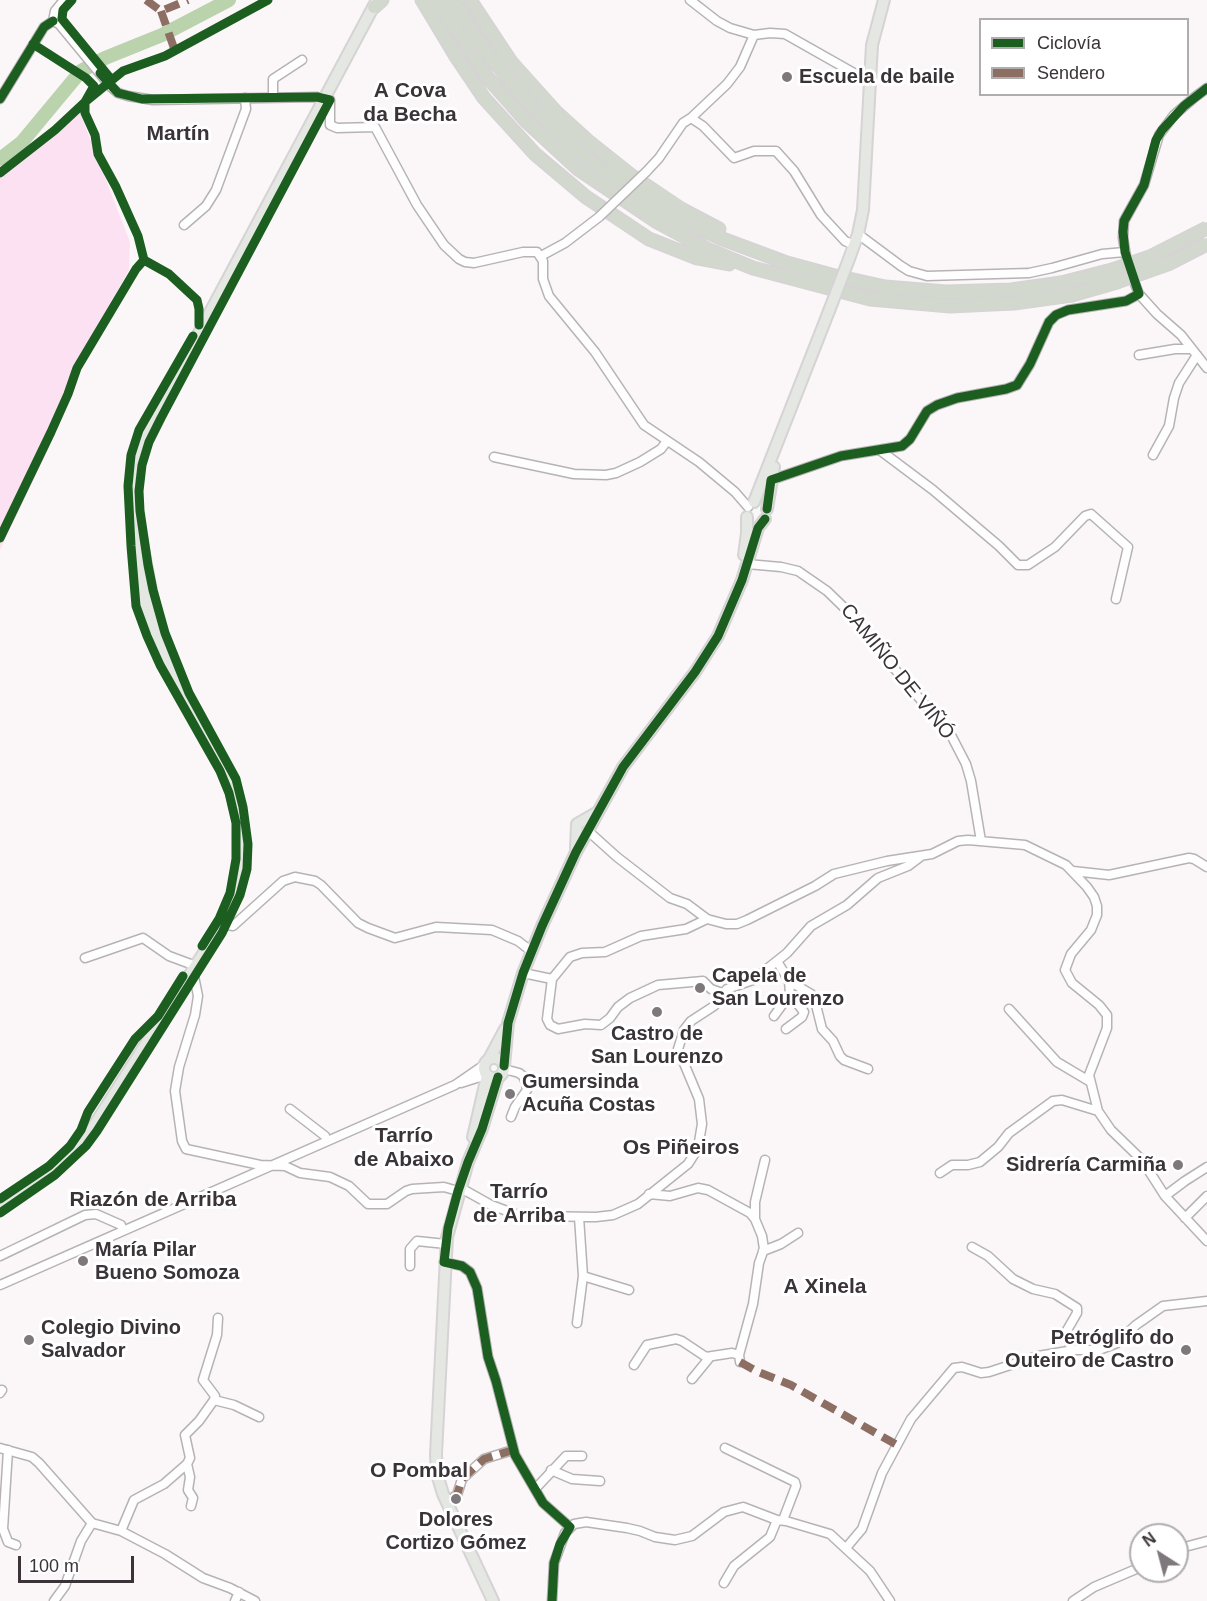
<!DOCTYPE html>
<meta charset="utf-8">
<style>
body{margin:0}
#map{position:relative;width:1207px;height:1601px;overflow:hidden;background:#fbf7f9;font-family:Arial,sans-serif}
canvas{display:block}
.legend{position:absolute;left:979px;top:18px;width:210px;height:78px;box-sizing:border-box;background:#fff;border:2px solid #b0adaf;margin:0;padding:8px 10px;list-style:none;font-size:18px;color:#3a3338}
.legend li{display:flex;align-items:center;gap:12px;height:30px}
.legend b{width:30px;border:2px solid #b0adaf}
.north{position:absolute;left:1129px;top:1523px;width:60px;height:60px;box-sizing:border-box;background:#fff;border:2px solid #b0adaf;border-radius:50%;rotate:324deg;font-size:16px;font-weight:700;line-height:24px;text-align:center;color:#3a3338}
.north::after{content:'';display:block;margin:auto;width:21px;height:27px;background:#7e787c;clip-path:polygon(50% 0,100% 100%,50% 72%,0 100%)}
.scale{position:absolute;left:18px;top:1556px;width:116px;height:27px;box-sizing:border-box;border:3px solid #3a3338;border-top:0;padding-left:8px;font-size:18px;line-height:21px;white-space:nowrap;color:#3a3338;-webkit-text-stroke:4px #fff;paint-order:stroke}
</style>
<div id="map">
<canvas width="1207" height="1601"></canvas>
<ul class="legend">
<li><b style="height:8px;background:#1b5e20"></b>Ciclovía</li>
<li><b style="height:8px;background:#8d6e63"></b>Sendero</li>
</ul>
<div class="north">N</div>
<div class="scale">100 m</div>
</div>
<script>
const c = document.querySelector('canvas').getContext('2d');
c.lineJoin = 'round';
function paint(path, color) { c.fillStyle = color; c.fill(path, 'evenodd'); }
const poly = rows => new Path2D(rows.map(r => 'M' + r).join(''));
function trace(path, color, width, dash) { c.strokeStyle = color; c.lineWidth = width; c.lineCap = dash ? 'butt' : 'round'; c.setLineDash(dash || []); c.stroke(path); }
function write(font, color, halo, rows, align = 'center') {
  c.font = font + ' Arial,sans-serif'; c.lineWidth = 6; c.setLineDash([]); c.textBaseline = 'middle'; c.strokeStyle = halo; c.fillStyle = color; for (const [text, x, y, turn = 0] of rows) {
    c.save(); c.translate(x, y); c.rotate((+turn || 0) * Math.PI / 180); c.textAlign = isNaN(turn) ? turn : align; if (halo) c.strokeText(text, 0, 0); c.fillText(text, 0, 0); c.restore();
  }
}
const green = poly([
 [80,113,130,242,129,270,84,349,70,397,47,452,0,550,0,178]
]);
const river = poly([
 [0,159,22,142,81,71,105,58,162,35,229,0]
]);
const minor = poly([
 [690,0,717,21,730,28,754,35],
 [53,21,59,24,111,87,118,93,128,96,153,100,317,97,330,100,330,125,337,128,375,127,417,205,444,245,459,259,465,262,474,263,523,252,537,252,543,261,543,279,549,296,595,352,644,425,699,462,735,492,748,507],
 [53,21,55,11,64,0],
 [273,98,273,79,302,60],
 [0,99,44,27,53,21],
 [691,118,703,126,734,158,754,151,776,151,794,171,821,215,845,241,854,245],
 [646,172,659,158,683,123,691,118,727,84,740,67,754,35,770,33,785,34,861,77,869,79],
 [184,225,206,206,216,190,246,109,245,98],
 [858,234,901,266,909,271,927,276,1029,273,1052,268,1102,254,1125,252],
 [541,256,565,243,599,217],
 [1126,256,1123,238,1124,221,1144,185,1159,135,1174,115,1195,97,1207,88],
 [1135,284,1139,294,1157,314,1181,335,1207,368],
 [1139,355,1175,349,1192,349],
 [881,451,933,490,999,546,1018,565,1028,565,1055,547,1085,516,1091,514,1128,547,1116,599],
 [1153,455,1169,426,1174,398,1179,383,1197,355],
 [494,457,574,474,606,475,616,473,640,462,661,449,667,441],
 [771,480,841,456,902,446,910,439,927,411,937,405,957,398,1006,389,1017,385,1030,364,1049,322,1056,315,1068,310,1126,301,1139,294],
 [747,564,781,567,798,571,827,591,859,622,888,661,952,737,966,764,971,781,981,841],
 [587,830,617,857,670,898,687,904,707,919,726,924,737,924,747,920,815,886,834,874,887,861,932,854,958,841,968,840,1025,845,1066,865,1087,887,1094,897,1097,906,1097,915,1091,930,1071,954,1065,970,1072,983,1099,1005,1107,1015,1107,1028,1089,1075,1098,1111,1111,1130,1142,1160,1165,1196,1207,1241],
 [1073,871,1109,875,1189,858,1194,859,1207,867],
 [707,919,686,929,641,936,605,952,582,953,570,957,552,979,547,1019,550,1025,558,1029,585,1024,601,1025,610,1018,618,1007,630,998,658,985,703,981,711,989,722,993],
 [222,924,233,926,283,881,295,877,315,881,321,885,358,923,368,928,395,938,436,927,492,930,518,941,531,951],
 [85,958,143,938,169,956,196,966],
 [777,961,789,981,811,994,815,1001,822,1029,833,1041,840,1056,844,1060,868,1069],
 [193,971,198,996,195,1015,179,1067,175,1091,182,1141,186,1149,260,1165,285,1166,300,1173,330,1177,349,1186,368,1204,387,1204,406,1191,412,1189,444,1187,458,1191],
 [523,973,552,979],
 [1009,1009,1057,1062,1089,1081],
 [774,1016,790,994],
 [786,1029,802,1017,804,1012,790,994,789,981],
 [504,1069,519,1073,523,1076,526,1083,527,1090,515,1107,511,1117],
 [461,1083,486,1075],
 [290,1109,325,1136,327,1141],
 [940,1173,952,1165,968,1165,980,1162,998,1147,1009,1133,1053,1101,1062,1100,1098,1111],
 [459,1187,491,1205,515,1214,534,1216,596,1217,613,1215,638,1204,688,1164,695,1153,699,1142,702,1124,699,1099,678,1049,684,1030,691,1021,714,1006,727,989,753,980,787,953,811,926,847,905,878,878,908,866,920,857],
 [649,1194,670,1196,698,1188,708,1190,750,1213,755,1219,762,1236,764,1249,759,1263,753,1304,739,1355,740,1362],
 [1165,1196,1185,1181,1207,1167],
 [1185,1218,1207,1196],
 [755,1219,755,1202,765,1160],
 [972,1247,988,1256,1013,1279,1033,1289,1055,1294,1077,1308,1077,1313,1066,1332,1072,1351],
 [763,1251,781,1244,798,1233],
 [0,1256,85,1215,96,1214,121,1225,123,1231],
 [444,1262,462,1266,470,1272,477,1288,488,1357,496,1381,515,1455,543,1503,570,1527],
 [410,1266,410,1249,417,1241,446,1244],
 [583,1276,629,1290],
 [0,1285,455,1085,484,1065],
 [577,1323,583,1276,579,1217],
 [634,1365,647,1345,676,1339,682,1341,706,1357,732,1353,739,1355],
 [692,1379,710,1357],
 [0,1393,2,1390],
 [214,1400,234,1405,259,1417],
 [0,1448,32,1457,39,1463,92,1523,121,1531,165,1554,203,1578,230,1588,255,1601],
 [725,1448,795,1482,796,1486,783,1520],
 [8,1450,3,1529,8,1542,16,1545],
 [187,1464,190,1477,188,1490,193,1498,191,1506],
 [551,1470,572,1479,600,1481],
 [536,1488,566,1456,582,1456],
 [452,1498,457,1495,462,1479,484,1459,513,1450],
 [121,1531,134,1500,164,1484,187,1464,190,1458,185,1435,199,1421,214,1400,215,1396,203,1380,217,1335,218,1318],
 [846,1548,862,1529,882,1473,911,1419,954,1368,962,1367,981,1373,989,1372,1038,1356,1074,1350,1099,1350,1117,1343,1136,1325,1163,1306,1207,1301],
 [1177,1549,1207,1541],
 [724,1583,734,1566,770,1537,777,1520],
 [54,1601,65,1586,81,1541,92,1523],
 [235,1601,239,1592],
 [552,1601,554,1563,565,1533,574,1524,586,1522,627,1528,640,1531,655,1537,675,1540,692,1536,724,1512,743,1507,777,1520,786,1521,830,1534,870,1571,890,1601],
 [1073,1601,1094,1587,1141,1567]
]);
const major = poly([
 [849,259,858,234,863,210,872,45,884,0],
 [754,502,829,311],
 [767,509,774,467],
 [139,527,154,606,164,642,176,674],
 [744,555,747,533,747,517],
 [576,848,577,824,596,813],
 '484 1068a10 10 0 1 1 20 0a10 10 0 1 1-20 0Z',
 [489,1059,505,1029],
 [504,1066,508,1023,523,973,542,926,576,852,623,767,695,672,718,636,742,580,758,528,765,519],
 [473,1137,487,1076],
 [0,1210,54,1169,80,1145,92,1129,222,924,234,896,242,856,241,822,237,802,231,784,221,763,163,661,144,600,134,543,133,522,138,458,146,432,377,0],
 [493,1601,443,1494,437,1474,436,1454,447,1237,468,1162,482,1129,498,1077]
]);
const highway = poly([
 [422,0,455,55,484,98,535,154,586,197,649,239,697,258,729,264],
 [437,0,488,78,527,122,578,169,657,222,709,250,753,268,870,299,950,306,1014,303,1072,295,1117,282],
 [453,0,487,52,511,82,535,110,567,141,598,167,666,213,720,238,787,263,831,275,885,287,946,292,1011,290,1061,283,1112,270],
 [470,0,511,62,556,112,588,141,632,176,681,209,719,229],
 [374,7,382,0]
]);
const minorBridge = poly([
 [599,217,646,172]
]);
const majorBridge = poly([
 [829,311,849,259]
]);
const highwayBridge = poly([
 [1112,270,1152,256,1207,228],
 [1117,282,1168,264,1207,244]
]);
const quiet = poly([
 [146,0,161,11,188,0],
 [161,11,175,51],
 [740,1362,756,1371,791,1385,897,1445],
 [452,1498,457,1495,462,1479,484,1459,513,1450]
]);
const cycleway = poly([
 [72,0,63,10,62,19,111,79],
 [0,99,44,27,53,21],
 [0,173,55,130,85,102,94,86,86,78,33,44],
 [144,260,169,274,197,300,199,309,199,325],
 [193,336,139,430,131,455,128,486,131,546,136,606,147,636,160,665,220,771,229,793,236,823,236,859,230,893,219,919,202,946],
 [767,509,771,480,841,456,902,446,910,439,927,411,937,405,957,398,1006,389,1017,385,1030,364,1049,322,1056,315,1068,310,1126,301,1139,294,1125,252,1123,232,1124,221,1144,185,1156,140,1162,130,1184,106,1207,88],
 [0,538,51,432,68,394,77,368,136,269,144,260,138,236,116,187,98,154,95,135,85,113,85,102,123,71,165,56,268,0],
 [504,1066,508,1023,523,973,542,926,576,852,623,767,695,672,718,636,742,580,758,528,765,519],
 [498,1077,482,1129,468,1162,458,1191,448,1228,444,1262,462,1266,470,1272,477,1288,488,1357,496,1381,515,1455,543,1503,570,1527,560,1544,554,1563,552,1601],
 [0,1199,49,1166,70,1146,81,1130,88,1112,135,1039,158,1016,183,976],
 [0,1213,55,1175,86,1146,97,1131,222,933,240,895,247,869,248,844,243,807,236,779,189,693,165,633,153,590,148,565,140,511,139,491,142,465,149,442,161,418,330,100,317,97,142,99,118,93,100,73]
]);
const markers = [
 [787,77,6,"#7e787c"],
 [700,988,6,"#7e787c"],
 [657,1012,6,"#7e787c"],
 [510,1094,6,"#7e787c"],
 [1178,1165,6,"#7e787c"],
 [83,1261,6,"#7e787c"],
 [29,1340,6,"#7e787c"],
 [1186,1350,6,"#7e787c"],
 [456,1499,6,"#7e787c"]
];
const poiNames = [
 ["Escuela de baile",799,77],
 ["Capela de",712,976],
 ["San Lourenzo",712,999],
 ["Castro de",657,1034,"center"],
 ["San Lourenzo",657,1057,"center"],
 ["Gumersinda",522,1082],
 ["Acuña Costas",522,1105],
 ["Sidrería Carmiña",1166,1165,"right"],
 ["María Pilar",95,1250],
 ["Bueno Somoza",95,1273],
 ["Colegio Divino",41,1328],
 ["Salvador",41,1351],
 ["Petróglifo do",1174,1338,"right"],
 ["Outeiro de Castro",1174,1361,"right"],
 ["Dolores",456,1520,"center"],
 ["Cortizo Gómez",456,1543,"center"]
];
const streetNames = [
 ["CAMIÑO DE VIÑÓ",897,672,51]
];
const neighbourhoodNames = [
 ["A Cova",410,91],
 ["da Becha",410,115],
 ["Martín",178,134],
 ["Tarrío",404,1136],
 ["de Abaixo",404,1160],
 ["Os Piñeiros",681,1148],
 ["Tarrío",519,1192],
 ["de Arriba",519,1216],
 ["Riazón de Arriba",153,1200],
 ["A Xinela",825,1287],
 ["O Pombal",419,1471]
];
paint(green, '#fce1f2');
trace(river, '#bad3ad', 14);
trace(minor, '#b7b3b5', 11);
trace(major, '#d6d3d5', 14);
trace(highway, '#d6d3d5', 15);
trace(minor, '#fefefe', 8);
trace(major, '#e4e7e2', 10);
trace(highway, '#d2d8ce', 12);
trace(minorBridge, '#b7b3b5', 11, []);
trace(majorBridge, '#d6d3d5', 14, []);
trace(highwayBridge, '#d6d3d5', 15, []);
trace(minorBridge, '#fefefe', 8);
trace(majorBridge, '#e4e7e2', 10);
trace(highwayBridge, '#d2d8ce', 12);
trace(quiet, '#8d6e63', 8, [15, 8]);
trace(cycleway, '#1b5e20', 9);
for (const [x, y, r, color] of markers) { const dot = new Path2D(); dot.arc(x, y, r, 0, 2 * Math.PI); c.fillStyle = color; c.fill(dot); trace(dot, '#fff', 2); }
write('bold 20px', '#3a3338', '#fff', poiNames, 'left');
write('20px', '#3a3338', '#fff', streetNames);
write('bold 21px', '#3a3338', '#fff', neighbourhoodNames);
</script>
